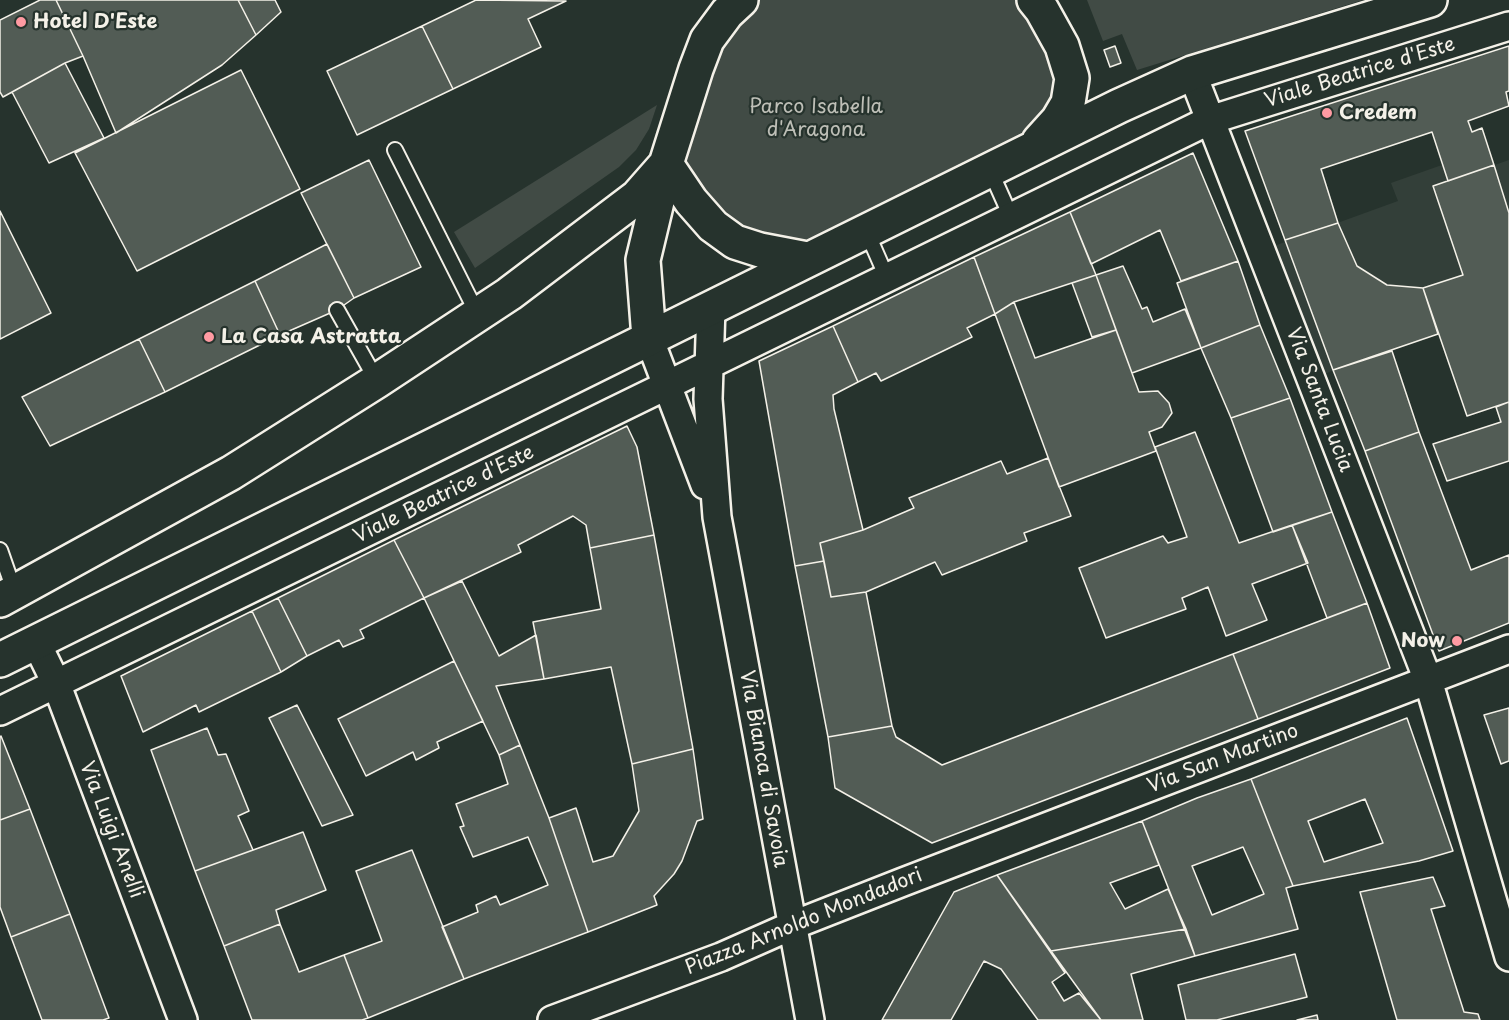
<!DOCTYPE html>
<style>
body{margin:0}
canvas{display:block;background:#26332d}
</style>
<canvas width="1509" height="1020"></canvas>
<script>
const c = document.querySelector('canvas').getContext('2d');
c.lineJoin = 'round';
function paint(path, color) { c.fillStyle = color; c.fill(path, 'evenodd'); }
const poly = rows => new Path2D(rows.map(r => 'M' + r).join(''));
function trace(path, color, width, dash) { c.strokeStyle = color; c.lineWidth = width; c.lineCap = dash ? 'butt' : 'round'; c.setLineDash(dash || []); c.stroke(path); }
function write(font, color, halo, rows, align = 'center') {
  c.font = font + ' "Playpen Sans",sans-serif'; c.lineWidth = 4.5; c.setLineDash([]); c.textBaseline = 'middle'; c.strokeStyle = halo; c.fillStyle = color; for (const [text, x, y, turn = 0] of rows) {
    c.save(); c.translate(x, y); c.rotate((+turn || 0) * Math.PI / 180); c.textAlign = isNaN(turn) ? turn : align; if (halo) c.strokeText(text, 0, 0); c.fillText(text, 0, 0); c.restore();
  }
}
const built = poly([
 [1509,160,1509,402,1467,416,1438,334,1333,370,1314,380,1263,250,1398,201,1391,183,1442,165,1449,181]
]);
const green = poly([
 [751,0,1028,0,1066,92,1027,148,810,251,751,243,687,183,682,147,722,30],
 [1087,0,1363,0,1137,70,1122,34,1103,41],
 [657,105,649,129,636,150,619,167,475,268,454,232]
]);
const building = poly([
 [40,0,56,0,83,56,65,63,3,97,0,92,0,20,40,0],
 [56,0,238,0,256,35,222,65,116,133,83,56,56,0],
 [238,0,275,0,281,12,256,35,238,0],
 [476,0,566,1,528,19,541,47,453,89,422,26,476,0],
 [422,26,453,89,357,135,327,71,422,26],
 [1115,46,1121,63,1110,67,1104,50,1115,46],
 [1509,46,1509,91,1506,92,1509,106,1468,121,1472,132,1482,128,1494,165,1448,181,1432,132,1321,169,1338,223,1285,240,1245,131,1509,46],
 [65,63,104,138,49,163,12,92,65,63],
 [241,70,300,189,137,271,75,153,241,70],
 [1193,153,1238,261,1181,281,1160,230,1091,264,1070,212,1193,153],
 [369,160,421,267,354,298,301,193,369,160],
 [1494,165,1509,213,1509,402,1467,416,1423,288,1463,275,1433,186,1494,165],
 [0,211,51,313,0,339,0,211],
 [1070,212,1096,275,1014,302,995,314,974,257,1070,212],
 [1338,223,1357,266,1387,285,1423,288,1438,334,1333,370,1285,240,1338,223],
 [327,244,354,298,337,310,280,335,255,281,327,244],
 [974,257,995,314,967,328,972,337,881,381,876,373,858,382,833,326,974,257],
 [1238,261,1260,325,1201,348,1177,283,1238,261],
 [1123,266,1142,309,1147,307,1153,322,1185,309,1201,348,1132,373,1096,275,1123,266],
 [1096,275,1116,330,1092,337,1072,283,1096,275],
 [255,281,280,335,165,392,139,339,255,281],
 [1014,302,1035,358,1116,330,1139,392,1158,391,1169,403,1172,413,1162,427,1149,432,1156,451,1059,487,995,314,1014,302],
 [1260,325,1290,398,1231,418,1201,348,1260,325],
 [833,326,858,382,833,395,834,409,863,530,820,543,824,561,795,566,759,361,833,326],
 [139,339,165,392,50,446,22,397,139,339],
 [1392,351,1419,432,1365,451,1333,370,1392,351],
 [1290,398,1332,512,1273,532,1231,418,1290,398],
 [1509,402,1509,461,1447,481,1433,444,1501,422,1496,407,1509,402],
 [627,426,637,447,654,535,590,548,586,525,573,516,518,545,521,552,424,598,394,540,627,426],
 [1195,432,1239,543,1292,525,1308,563,1252,584,1267,620,1226,636,1208,587,1182,598,1186,609,1106,638,1079,568,1163,536,1168,543,1187,537,1155,447,1195,432],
 [1419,432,1471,570,1509,555,1509,623,1439,651,1365,451,1419,432],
 [1048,458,1071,516,1024,533,1027,541,942,575,935,562,866,592,831,597,820,543,863,530,914,508,909,498,1001,461,1007,474,1048,458],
 [1332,512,1367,603,1327,618,1292,525,1332,512],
 [654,535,693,749,632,764,611,667,544,679,533,622,601,609,590,548,654,535],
 [394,540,424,598,360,630,364,638,343,647,339,640,307,656,278,598,394,540],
 [824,561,831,597,866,592,892,726,828,737,795,566,824,561],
 [462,581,499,656,536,635,544,679,496,686,520,745,499,755,424,598,462,581],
 [278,598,307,656,281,672,252,611,278,598],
 [1367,603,1390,668,1258,719,1233,654,1367,603],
 [252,611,281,672,199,712,196,705,143,732,121,676,252,611],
 [1233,654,1258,719,932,843,835,788,828,737,892,726,896,737,942,765,1233,654],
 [454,661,483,721,437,742,439,748,416,760,413,752,366,776,338,719,454,661],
 [297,705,353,815,322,826,269,718,297,705],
 [1509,708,1509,761,1501,764,1484,715,1509,708],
 [1407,718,1453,851,1419,861,1293,886,1251,779,1407,718],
 [1365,799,1383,843,1324,862,1308,821,1365,799],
 [207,728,218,755,226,754,249,811,238,816,253,850,195,871,151,750,207,728],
 [1,736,30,809,0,820,0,737,1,736],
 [520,745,549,818,588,932,464,979,442,927,478,912,476,905,496,896,500,905,548,885,528,837,473,857,460,827,464,826,456,804,508,784,499,755,520,745],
 [693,749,703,819,697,821,682,861,674,874,654,896,657,905,588,932,549,818,576,808,593,862,613,856,639,811,632,764,693,749],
 [1251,779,1293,886,1286,888,1298,929,1195,956,1142,821,1197,798,1251,779],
 [1243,847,1264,894,1212,915,1192,866,1243,847],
 [30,809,70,914,11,937,0,907,0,820,30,809],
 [1142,821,1159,865,1110,883,1125,909,1168,889,1186,929,1051,951,997,875,1142,821],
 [303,832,326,890,276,910,280,924,224,946,195,871,303,832],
 [412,850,464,979,368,1018,344,955,382,941,356,871,412,850],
 [997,875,1065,973,1052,982,1064,1001,1079,993,1101,1020,1038,1020,1001,969,984,961,951,1020,882,1020,954,892,997,875],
 [1433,877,1445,906,1431,909,1464,1012,1478,1014,1480,1020,1397,1020,1360,892,1433,877],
 [70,914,109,1018,103,1020,42,1020,11,937,70,914],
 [280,924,299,972,344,955,368,1018,362,1020,252,1020,224,946,280,924],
 [1186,929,1195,956,1131,974,1143,1020,1101,1020,1051,951,1186,929],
 [1295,954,1307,997,1217,1020,1186,1020,1178,985,1295,954],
 [1317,1015,1318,1020,1297,1020,1317,1015]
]);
const service = poly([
 [395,150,478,315],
 [990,170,1011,217],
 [866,230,887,278],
 [337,310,377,381],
 [0,550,15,593]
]);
const minor = poly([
 [1192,73,1428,680,1509,957],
 [711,307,708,399,717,517,810,1020],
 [649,338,705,485],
 [36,642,56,683,183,1020],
 [0,711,1210,120,1509,26],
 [552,1020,721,957,791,926,903,882,1509,649]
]);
const secondary = poly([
 [1034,0,1042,10,1062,46,1072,78,1068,103,1058,120,1039,141],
 [666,164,691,201,713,226,735,242,760,250,807,259],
 [649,338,643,260,666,164,696,69,707,40,727,13,741,0],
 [0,600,231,473,377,381,509,294,637,197,666,164],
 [0,660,1119,106,1192,73,1430,0]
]);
const markers = [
 [21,22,6,"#ff9aa2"],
 [1327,113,6,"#ff9aa2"],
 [209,337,6,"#ff9aa2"],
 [1457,641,6,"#ff9aa2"]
];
const poiNames = [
 ["Hotel D'Este",33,22],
 ["Credem",1339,113],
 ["La Casa Astratta",221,337],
 ["Now",1445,641,"right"]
];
const streetNames = [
 ["Viale Beatrice d'Este",1360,73,-17],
 ["Via Santa Lucia",1319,400,69],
 ["Viale Beatrice d'Este",444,495,-26],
 ["Via San Martino",1223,759,-21],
 ["Via Bianca di Savoia",763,769,80],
 ["Via Luigi Anelli",111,830,69],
 ["Piazza Arnoldo Mondadori",804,922,-22]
];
const parkNames = [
 ["Parco Isabella",816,107],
 ["d'Aragona",816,130]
];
paint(built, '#333f39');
paint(green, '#414b45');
paint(building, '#525c55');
trace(building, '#f4f1e8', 1.5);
trace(service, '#f4f1e8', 18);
trace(minor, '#f4f1e8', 32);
trace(secondary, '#f4f1e8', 38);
trace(service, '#26332d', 14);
trace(minor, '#26332d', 27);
trace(secondary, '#26332d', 33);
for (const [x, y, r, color] of markers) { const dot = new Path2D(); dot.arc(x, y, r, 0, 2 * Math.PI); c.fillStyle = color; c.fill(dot); trace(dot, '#26332d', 2); }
write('bold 20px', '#f4f1e8', '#26332d', poiNames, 'left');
write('20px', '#f4f1e8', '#26332d', streetNames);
write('20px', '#bebfb7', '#26332d', parkNames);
</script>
